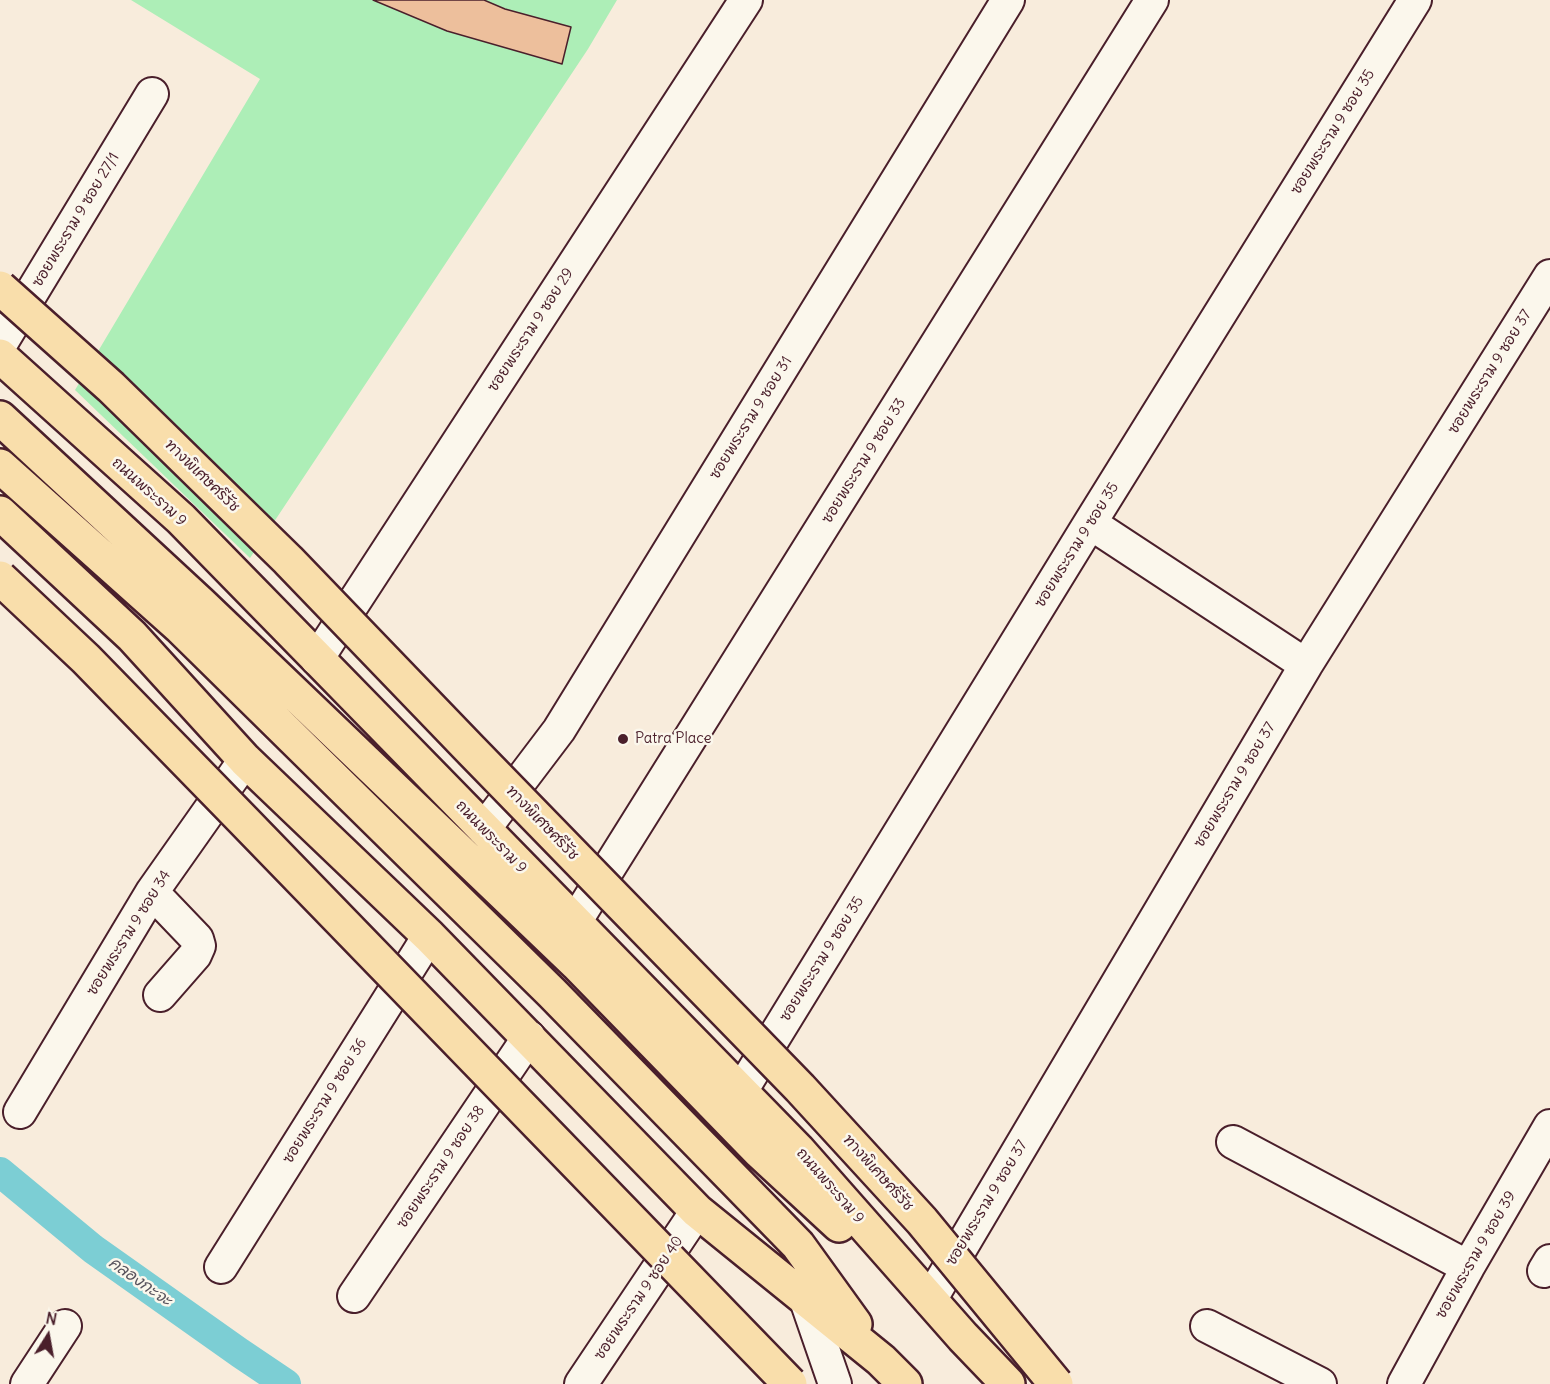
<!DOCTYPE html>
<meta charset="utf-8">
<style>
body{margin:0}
#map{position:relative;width:1550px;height:1384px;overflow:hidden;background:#f8ecdc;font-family:Delius,sans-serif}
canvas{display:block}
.north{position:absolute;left:18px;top:1306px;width:60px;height:60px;-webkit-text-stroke:4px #fbf7ec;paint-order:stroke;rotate:11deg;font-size:16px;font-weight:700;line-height:24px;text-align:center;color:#4a1f2b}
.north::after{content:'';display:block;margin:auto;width:21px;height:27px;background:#4a1f2b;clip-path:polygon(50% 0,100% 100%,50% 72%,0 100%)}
</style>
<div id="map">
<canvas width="1550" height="1384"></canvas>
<div class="north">N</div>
</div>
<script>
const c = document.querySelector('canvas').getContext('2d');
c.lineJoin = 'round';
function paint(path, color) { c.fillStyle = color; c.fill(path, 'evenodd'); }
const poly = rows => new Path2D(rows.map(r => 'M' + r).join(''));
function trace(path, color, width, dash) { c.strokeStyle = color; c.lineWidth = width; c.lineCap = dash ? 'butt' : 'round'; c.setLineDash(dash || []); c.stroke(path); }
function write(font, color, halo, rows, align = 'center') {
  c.font = font + ' Delius,"Playpen Sans Thai",sans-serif'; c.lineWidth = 5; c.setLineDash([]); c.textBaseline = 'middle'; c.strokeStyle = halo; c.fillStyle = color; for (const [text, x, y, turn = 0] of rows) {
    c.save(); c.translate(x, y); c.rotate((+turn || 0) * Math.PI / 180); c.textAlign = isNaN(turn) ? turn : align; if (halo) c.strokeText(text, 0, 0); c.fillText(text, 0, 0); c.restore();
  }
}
const green = poly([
 [131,0,617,0,588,49,250,558,75,390,260,79]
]);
const canal = poly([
 [0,1172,93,1249,240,1353,286,1384]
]);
const building = poly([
 [373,0,484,0,505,9,571,27,562,64,447,31,373,0]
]);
const minor = poly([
 [0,345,152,94],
 [1090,523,1306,665],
 [317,659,746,0],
 [484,829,559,730,1008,0],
 [152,892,197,939,199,946,195,955,160,995],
 [575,922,1152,0],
 [741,1091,1090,523,1415,0],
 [20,1112,152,892,245,760],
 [1233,1142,1468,1267],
 [221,1267,429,936],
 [1544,1271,1550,1261],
 [354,1296,529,1037],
 [806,1300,835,1384],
 [930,1300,1306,665,1550,276],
 [1207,1326,1320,1384],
 [27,1384,65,1326],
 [581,1384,697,1211],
 [1404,1384,1468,1267,1550,1126]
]);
const major = poly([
 [0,356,181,519,798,1150,963,1337,1008,1384],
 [0,418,201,604,577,964,760,1152,839,1225],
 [0,466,180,627,552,993,798,1245,855,1324],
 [0,513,132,636,245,760,429,936,697,1211,881,1360,905,1384]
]);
const highwayBridge = poly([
 [0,288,111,387,288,560,469,748,800,1088,922,1221,1056,1384],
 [0,578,86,659,244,821,790,1384]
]);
const markers = [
 [623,739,6,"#4a1f2b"]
];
const streetNames = [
 ["ซอยพระราม 9 ซอย 35",1333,132,-58],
 ["ซอยพระราม 9 ซอย 27/1",76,220,-59],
 ["ซอยพระราม 9 ซอย 29",531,330,-57],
 ["ซอยพระราม 9 ซอย 37",1490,372,-58],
 ["ซอยพระราม 9 ซอย 31",751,418,-58],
 ["ซอยพระราม 9 ซอย 33",864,461,-58],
 ["ทางพิเศษศรีรัช",202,476,44],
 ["ถนนพระราม 9",149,492,42],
 ["ซอยพระราม 9 ซอย 35",1077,545,-58],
 ["ซอยพระราม 9 ซอย 37",1235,785,-59],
 ["ทางพิเศษศรีรัช",542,823,46],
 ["ถนนพระราม 9",491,837,46],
 ["ซอยพระราม 9 ซอย 34",129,933,-58],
 ["ซอยพระราม 9 ซอย 35",822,959,-58],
 ["ซอยพระราม 9 ซอย 36",325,1101,-58],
 ["ซอยพระราม 9 ซอย 38",441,1167,-56],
 ["ทางพิเศษศรีรัช",878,1173,48],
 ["ถนนพระราม 9",830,1186,49],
 ["ซอยพระราม 9 ซอย 37",987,1203,-59],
 ["ซอยพระราม 9 ซอย 39",1476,1255,-60],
 ["ซอยพระราม 9 ซอย 40",639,1298,-56]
];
const poiNames = [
 ["Patra Place",635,739]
];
const waterNames = [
 ["คลองกะจะ",140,1282,35]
];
paint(green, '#adeeb7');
trace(canal, '#7cced4', 30);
paint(building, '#edbf9c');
trace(building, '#4a1f2b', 1.5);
trace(minor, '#4a1f2b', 36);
trace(major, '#4a1f2b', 38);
trace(minor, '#fbf7ec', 32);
trace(major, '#f9deab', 33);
trace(highwayBridge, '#4a1f2b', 38, []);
trace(highwayBridge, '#f9deab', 33);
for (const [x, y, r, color] of markers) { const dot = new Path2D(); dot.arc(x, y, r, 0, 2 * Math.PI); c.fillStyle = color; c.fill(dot); trace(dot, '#fbf7ec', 2); }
write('15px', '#4a1f2b', '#fbf7ec', streetNames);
write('15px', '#4a1f2b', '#fbf7ec', poiNames, 'left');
write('italic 16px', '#59545e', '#fbf7ec', waterNames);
</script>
